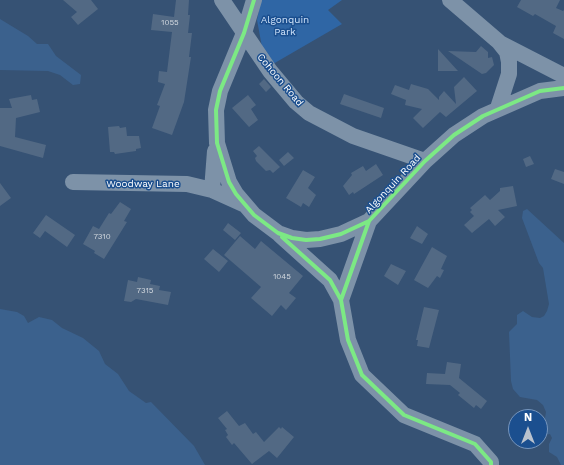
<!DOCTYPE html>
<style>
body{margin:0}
#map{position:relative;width:564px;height:465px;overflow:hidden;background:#365274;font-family:"Work Sans",sans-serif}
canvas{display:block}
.north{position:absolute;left:508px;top:409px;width:40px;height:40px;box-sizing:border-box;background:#1b4f8f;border:1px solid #7695bc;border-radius:50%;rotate:0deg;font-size:11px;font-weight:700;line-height:16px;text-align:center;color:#fff}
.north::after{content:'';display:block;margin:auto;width:14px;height:18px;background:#b9c2ce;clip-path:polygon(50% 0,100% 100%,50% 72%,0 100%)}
</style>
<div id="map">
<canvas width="564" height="465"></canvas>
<div class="north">N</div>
</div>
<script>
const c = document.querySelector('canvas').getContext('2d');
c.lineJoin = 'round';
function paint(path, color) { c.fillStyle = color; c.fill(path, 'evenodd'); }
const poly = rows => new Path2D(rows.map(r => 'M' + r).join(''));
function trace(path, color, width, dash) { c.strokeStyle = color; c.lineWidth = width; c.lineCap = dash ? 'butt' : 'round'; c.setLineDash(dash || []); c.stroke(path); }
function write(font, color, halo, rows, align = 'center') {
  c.font = font + ' "Work Sans",sans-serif'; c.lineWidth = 3; c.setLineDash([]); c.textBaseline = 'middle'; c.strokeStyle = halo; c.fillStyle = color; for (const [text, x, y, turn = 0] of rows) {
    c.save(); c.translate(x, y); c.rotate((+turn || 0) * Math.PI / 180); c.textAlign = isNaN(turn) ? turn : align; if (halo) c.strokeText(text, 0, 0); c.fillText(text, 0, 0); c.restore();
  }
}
const green = poly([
 [261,0,342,0,328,10,342,24,273,64,262,47,257,20]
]);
const water = poly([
 [0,19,28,36,37,44,48,44,56,56,81,75,80,84,73,85,60,75,48,71,0,70],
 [527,209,564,243,564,465,561,465,557,457,549,452,549,444,552,438,550,434,540,436,540,425,544,424,546,412,543,405,537,400,520,397,513,389,511,381,509,332,517,324,517,315,523,311,532,317,540,318,544,316,547,311,549,304,543,268,539,263,522,218,523,211],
 [0,309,17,312,24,316,28,323,39,317,52,320,62,328,83,338,99,351,105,364,118,374,129,391,146,403,151,402,194,446,205,465,0,465]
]);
const building = poly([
 [63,0,91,0,98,9,78,25,71,17,77,12],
 [176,0,189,0,188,15,190,15,188,33,192,33,189,57,191,57,184,102,172,135,152,128,160,106,157,105,165,84,158,82,159,71,167,72,172,32,151,30,153,14,174,17],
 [521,0,560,0,556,8,563,11,564,10,564,39,553,33,556,26,535,14,533,16,517,7],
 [481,46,488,52,488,58,492,57,494,65,486,73,482,74,448,51,476,52],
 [438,49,458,71,438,71],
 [464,77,477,91,446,117,440,112,423,128,413,118,422,109,405,105,406,100,391,94,395,85,409,90,411,84,428,89,439,100,439,97,444,91,456,104,454,87],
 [264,79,271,87,266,92,259,84],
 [344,94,384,108,381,118,340,104],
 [31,95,32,100,37,99,40,112,16,118,15,137,46,145,43,158,0,146,0,108,12,108,9,99],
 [248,95,256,105,251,109,258,120,249,127,232,108],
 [119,126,120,128,126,127,127,136,139,136,141,148,136,149,136,151,115,154,114,152,110,152,108,127],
 [259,146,280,167,273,173,270,170,266,171,256,161,255,158,257,156,253,151],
 [288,152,294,158,284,166,279,160],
 [530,156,534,164,526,167,523,159],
 [376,164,383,175,354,194,353,192,349,195,343,186,352,175,351,173,363,166,366,171],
 [555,169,564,172,564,184,551,179],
 [303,170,315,177,308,188,316,195,309,207,303,203,301,207,286,198],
 [0,183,11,198,0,206],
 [513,186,517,206,498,210,505,217,495,226,489,219,472,233,464,225,474,216,470,212,472,210,470,208,485,195,490,200,500,191,500,188],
 [120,202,131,209,124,221,127,222,104,259,94,253,95,251,83,244,93,226,99,229,109,213,111,214],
 [46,215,75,235,67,247,45,231,40,238,33,233],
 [228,223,241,233,235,240,223,230],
 [417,226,428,234,422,244,410,238],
 [240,236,255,249,261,241,303,276,289,293,296,298,286,310,281,305,272,316,251,298,261,287,224,255],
 [432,247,447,256,441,269,444,270,440,278,437,276,428,288,414,280],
 [213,249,228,261,219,272,204,259],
 [391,264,406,271,398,285,384,276],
 [138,277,151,280,150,284,160,286,159,290,171,292,168,305,136,299,131,302,124,301,128,280,137,282],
 [424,307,439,310,429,348,417,346,418,340,416,340],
 [447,362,461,364,459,378,487,401,481,409,476,405,474,408,458,395,460,393,450,385,426,384,427,373,445,374],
 [227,411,239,426,245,423,253,434,256,432,264,442,279,427,281,429,282,427,294,437,277,458,269,451,252,464,234,443,232,445,226,437,228,435,225,430,227,429,218,418]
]);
const minor = poly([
 [222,0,270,71,296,102,309,113,353,136,425,161],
 [254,0,244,33,220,91,216,110,217,143,229,182,236,194,254,215,278,233,292,238,306,240,320,239,341,234,369,221],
 [450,0,499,42,507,52,509,62,509,74,498,108],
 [500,43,564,76],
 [73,182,187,184,212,190,243,204],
 [212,190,215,151],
 [280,235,330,280,341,300,348,340,362,375,404,415,475,444,491,462,491,465],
 [341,300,369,221,425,161,454,135,483,116,540,91,564,88]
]);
const cycleway = poly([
 [254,0,244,33,220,91,216,110,217,143,229,182,236,194,254,215,278,233,292,238,306,240,320,239,341,234,369,221],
 [282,237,330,280,341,300,348,340,362,375,404,415,475,444,491,462,491,465],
 [341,300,369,221,425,161,454,135,483,116,540,91,564,88]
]);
const numberNames = [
 ["1055",170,23],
 ["7310",102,237],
 ["1045",282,277],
 ["7315",145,291]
];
const parkNames = [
 ["Algonquin",285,20],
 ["Park",285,32]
];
const streetNames = [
 ["Cohoon Road",280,80,50],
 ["Woodway Lane",143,184],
 ["Algonquin Road",393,184,-47]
];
paint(green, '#2f66a5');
paint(water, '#3b618d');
paint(building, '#526984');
trace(minor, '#7d92a8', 16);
trace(cycleway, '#7ce984', 4);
write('8px', '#d4dae0', null, numberNames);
write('10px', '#cfe3fa', '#1b4f8f', parkNames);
write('10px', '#fff', '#1b4f8f', streetNames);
</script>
